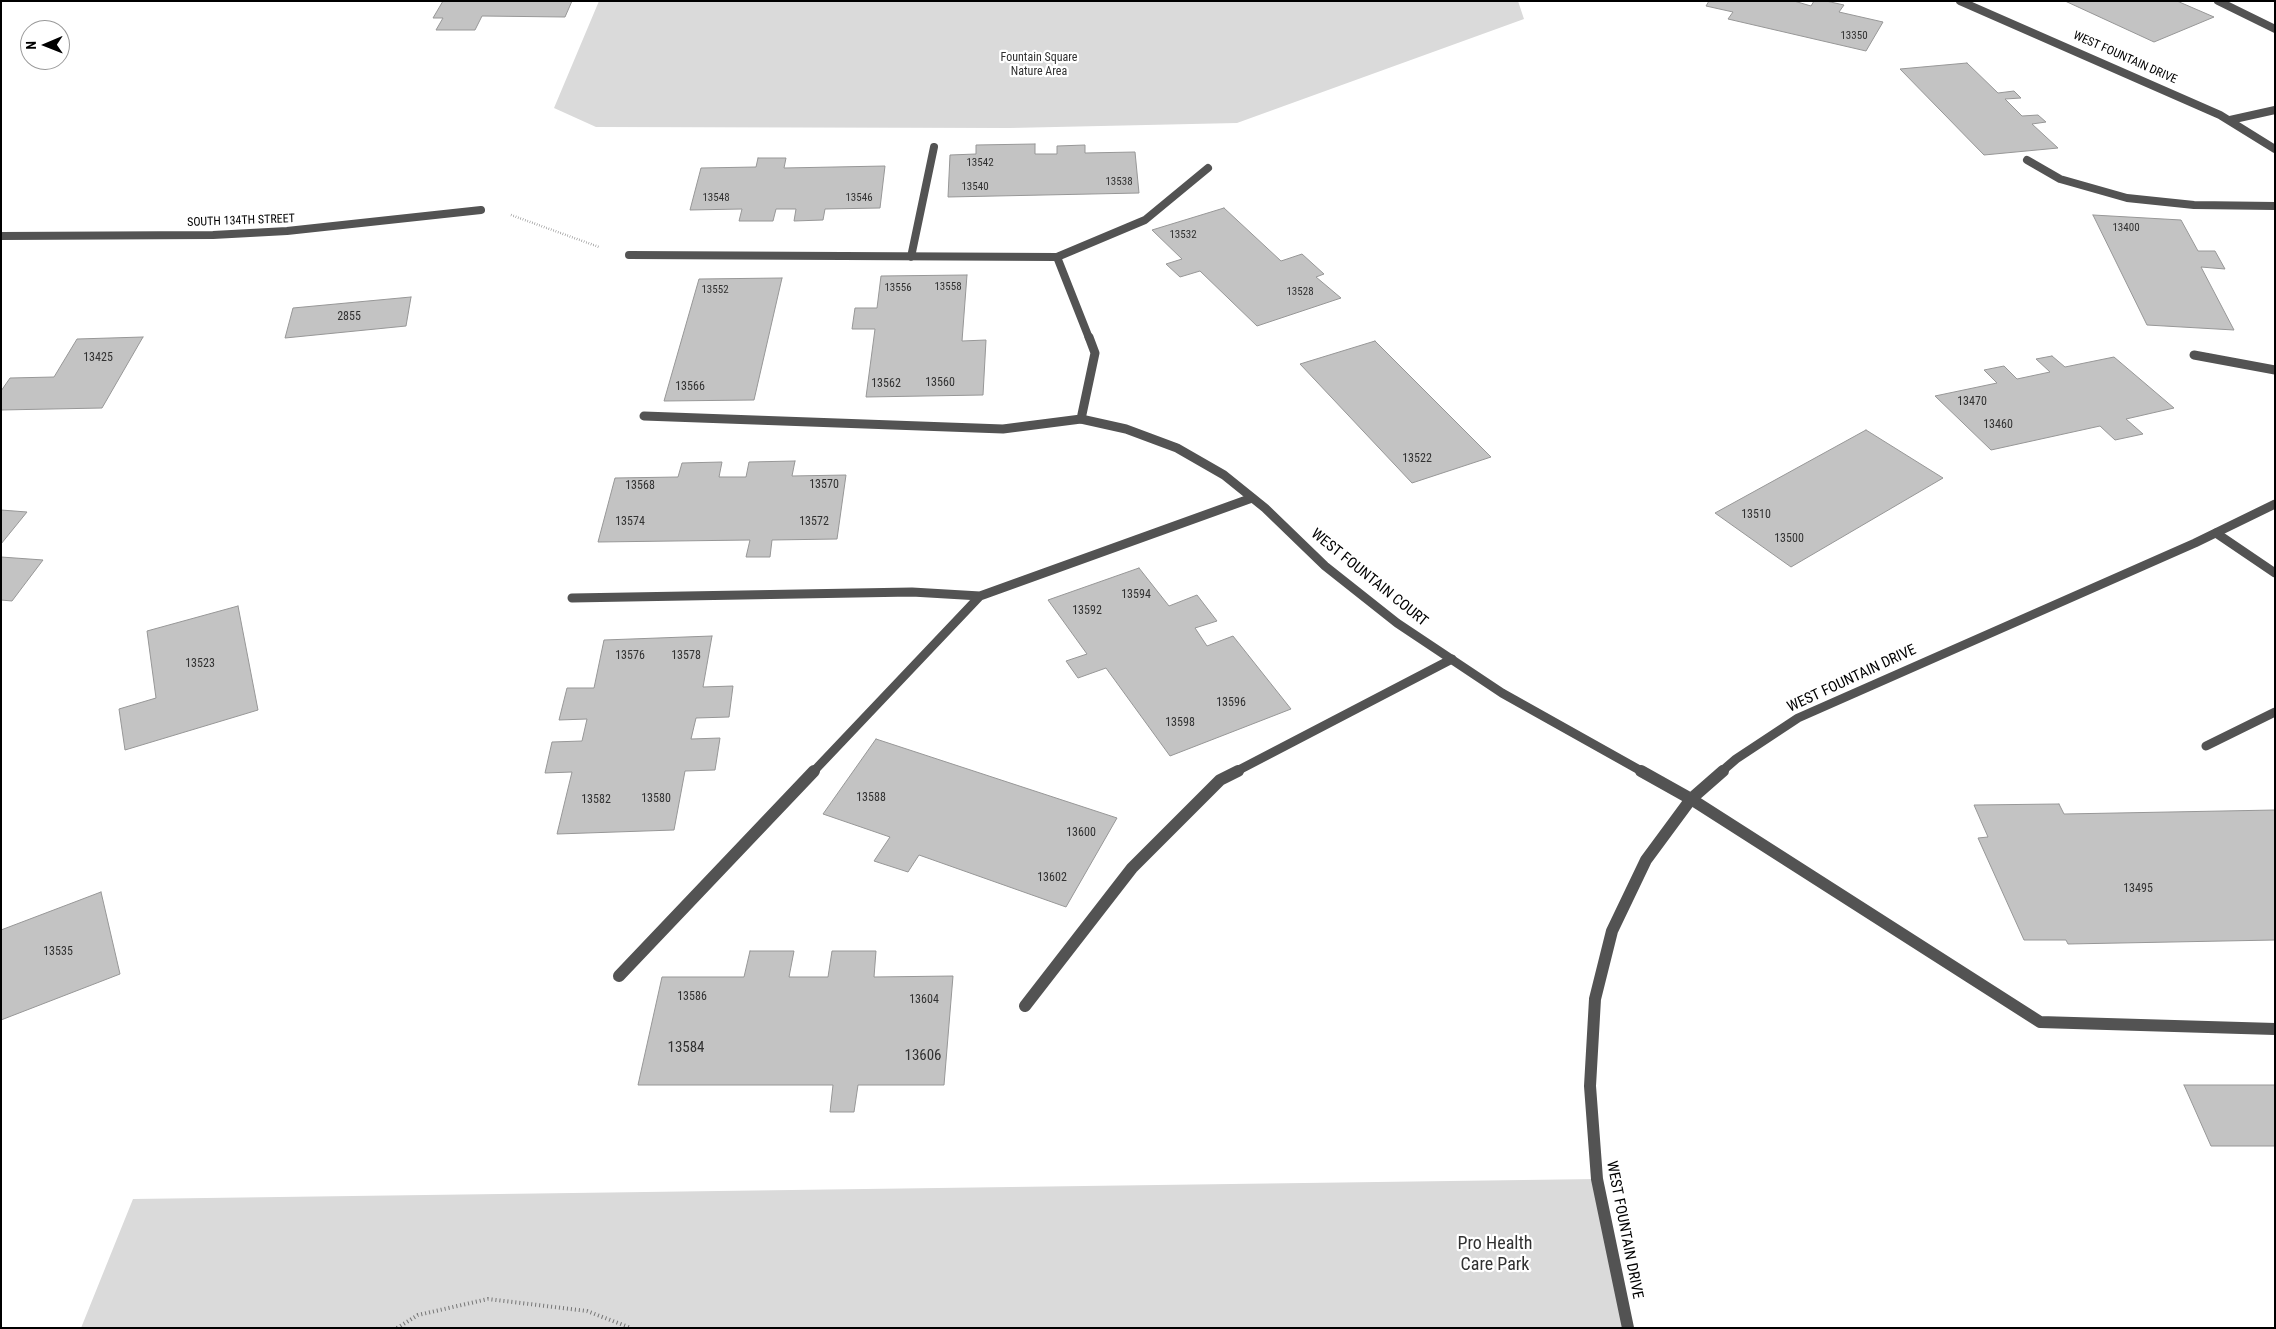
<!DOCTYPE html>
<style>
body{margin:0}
#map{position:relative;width:2276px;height:1329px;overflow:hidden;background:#fff;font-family:"Roboto Condensed",sans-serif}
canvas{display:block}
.frame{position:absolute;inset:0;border:2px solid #000;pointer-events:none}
.north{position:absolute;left:20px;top:20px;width:50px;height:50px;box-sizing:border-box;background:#fff;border:1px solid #999;border-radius:50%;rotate:269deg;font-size:14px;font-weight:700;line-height:20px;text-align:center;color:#000}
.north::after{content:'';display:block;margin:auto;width:18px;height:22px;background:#000;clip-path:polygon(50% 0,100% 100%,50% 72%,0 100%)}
</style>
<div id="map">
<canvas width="2276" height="1329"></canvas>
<div class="frame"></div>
<div class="north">N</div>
</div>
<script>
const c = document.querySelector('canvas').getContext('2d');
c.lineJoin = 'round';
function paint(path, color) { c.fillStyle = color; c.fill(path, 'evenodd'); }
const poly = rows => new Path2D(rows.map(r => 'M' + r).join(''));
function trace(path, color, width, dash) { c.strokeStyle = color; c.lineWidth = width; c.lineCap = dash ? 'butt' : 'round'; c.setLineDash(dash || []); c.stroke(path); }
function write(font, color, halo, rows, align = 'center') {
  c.font = font + ' "Roboto Condensed",sans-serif'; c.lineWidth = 4.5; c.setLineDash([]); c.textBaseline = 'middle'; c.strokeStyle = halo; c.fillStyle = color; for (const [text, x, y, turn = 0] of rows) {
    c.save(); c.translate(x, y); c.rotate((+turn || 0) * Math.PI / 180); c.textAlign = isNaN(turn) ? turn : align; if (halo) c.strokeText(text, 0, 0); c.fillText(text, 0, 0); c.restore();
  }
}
const green = poly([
 [599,1,1518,1,1524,19,1237,123,1010,128,596,127,554,108],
 [1597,1179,1628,1328,81,1328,133,1199]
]);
const building = poly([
 [443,1,572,1,565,17,482,16,475,30,436,30,443,18,433,18,443,1],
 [1709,1,1794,1,1811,6,1814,1,1826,1,1844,5,1839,12,1883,22,1866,51,1728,19,1733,12,1706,6,1709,1],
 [2065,1,2177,1,2214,17,2154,42,2065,1],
 [1967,63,1998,93,2014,91,2021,98,2005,99,2022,116,2038,115,2046,122,2032,124,2058,148,1984,155,1900,69,1967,63],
 [1035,144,1035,154,1057,154,1057,146,1085,145,1085,153,1135,152,1139,193,948,197,950,155,976,154,976,145,1035,144],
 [758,158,786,158,784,168,885,166,880,208,825,209,823,220,794,221,796,209,776,209,773,221,739,221,742,209,690,210,701,168,756,167,758,158],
 [1224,208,1281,261,1302,254,1324,274,1316,277,1341,298,1257,326,1200,271,1180,277,1166,264,1182,259,1152,230,1224,208],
 [2093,215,2181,220,2198,251,2215,251,2225,269,2201,267,2234,330,2147,325,2093,215],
 [967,275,962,341,986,340,983,395,866,397,875,329,852,329,855,308,877,308,881,276,967,275],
 [782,278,754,400,664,401,699,279,782,278],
 [411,297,406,326,285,338,293,308,411,297],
 [143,337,102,408,1,410,1,391,10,378,54,377,77,339,143,337],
 [1375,341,1491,457,1412,483,1300,364,1375,341],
 [2052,356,2065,367,2114,357,2174,408,2126,419,2143,434,2115,440,2100,426,1991,450,1935,396,1997,383,1984,370,2004,366,2017,379,2050,372,2036,359,2052,356],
 [1866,430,1943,478,1791,567,1715,513,1866,430],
 [795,461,792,476,846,475,837,539,772,540,770,557,746,557,750,540,598,542,615,478,678,477,682,463,722,462,719,477,746,477,749,462,795,461],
 [1,510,27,512,1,544,1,510],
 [1,557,43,560,12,601,1,600,1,557],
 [1139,568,1169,606,1197,595,1217,621,1195,628,1207,646,1233,636,1291,709,1170,756,1106,668,1078,678,1066,661,1087,654,1048,600,1139,568],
 [238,606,258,710,125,750,119,709,156,698,147,631,238,606],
 [712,636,703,687,733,686,729,717,696,718,691,739,720,738,715,770,685,771,674,830,557,834,572,772,545,773,552,742,582,741,587,719,559,720,567,688,594,688,604,640,712,636],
 [876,739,1117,818,1066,907,919,855,908,872,874,861,890,837,823,814,876,739],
 [2059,804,2064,814,2275,810,2275,940,2068,944,2066,940,2024,940,1978,838,1988,837,1974,805,2059,804],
 [101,892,120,974,1,1020,1,930,101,892],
 [750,951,794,951,789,977,828,977,832,951,876,951,874,977,953,976,944,1085,858,1085,854,1112,830,1112,833,1085,638,1085,662,977,744,977,750,951],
 [2184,1085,2275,1085,2275,1146,2211,1146,2184,1085]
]);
const pathFar1 = poly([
 [511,215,599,247]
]);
const path = poly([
 [397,1328,418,1315,488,1299,587,1311,631,1328]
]);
const serviceFar2 = poly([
 [2218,1,2275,29],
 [2027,160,2060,179,2127,198,2194,205,2275,206],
 [629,255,1057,257,1145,220,1208,168],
 [911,257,934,147],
 [1057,257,1089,338]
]);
const serviceFar1 = poly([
 [2194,355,2275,370],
 [644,416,1003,429,1081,419,1095,353,1089,337],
 [2216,533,2275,573],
 [572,598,912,592,980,596],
 [2206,746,2275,712],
 [813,772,980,596,1252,498],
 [1235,772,1452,659]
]);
const service = poly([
 [1691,799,2040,1022,2275,1029],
 [619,976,814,771],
 [1025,1006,1132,868,1220,780,1238,771]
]);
const minorFar2 = poly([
 [1960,1,2220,115,2275,149],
 [2230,120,2275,110],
 [1,236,213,235,287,231,481,210]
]);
const minorFar1 = poly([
 [1081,419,1126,429,1177,448,1224,475,1265,508,1325,566,1397,623,1502,693,1643,772],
 [1721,772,1736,759,1798,718,2195,543,2275,504]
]);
const minor = poly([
 [1641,771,1691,799],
 [1628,1328,1597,1179,1590,1086,1595,999,1612,931,1646,860,1691,799,1723,771]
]);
const farNumbernames = [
 ["13350",1854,36],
 ["13542",980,163],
 ["13538",1119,182],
 ["13540",975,187],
 ["13548",716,198],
 ["13546",859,198],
 ["13400",2126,228],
 ["13532",1183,235],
 ["13558",948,287],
 ["13556",898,288],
 ["13552",715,290],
 ["13528",1300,292]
];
const farParknames = [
 ["Fountain Square",1039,58],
 ["Nature Area",1039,72]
];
const farStreetnames = [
 ["WEST FOUNTAIN DRIVE",2125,58,24],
 ["SOUTH 134TH STREET",241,221,-2]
];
const numberNames = [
 ["2855",349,317],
 ["13425",98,358],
 ["13560",940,383],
 ["13562",886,384],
 ["13566",690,387],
 ["13470",1972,402],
 ["13460",1998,425],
 ["13522",1417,459],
 ["13570",824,485],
 ["13568",640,486],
 ["13510",1756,515],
 ["13574",630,522],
 ["13572",814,522],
 ["13500",1789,539],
 ["13594",1136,595],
 ["13592",1087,611],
 ["13576",630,656],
 ["13578",686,656],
 ["13523",200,664],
 ["13596",1231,703],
 ["13598",1180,723],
 ["13588",871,798],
 ["13580",656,799],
 ["13582",596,800],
 ["13600",1081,833],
 ["13602",1052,878],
 ["13495",2138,889],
 ["13535",58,952],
 ["13586",692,997],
 ["13604",924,1000]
];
const streetNames = [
 ["WEST FOUNTAIN COURT",1369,578,39],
 ["WEST FOUNTAIN DRIVE",1852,679,-25],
 ["WEST FOUNTAIN DRIVE",1624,1230,79]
];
const nearNumbernames = [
 ["13584",686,1048],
 ["13606",923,1056]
];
const nearParknames = [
 ["Pro Health",1495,1244],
 ["Care Park",1495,1265]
];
paint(green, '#dadada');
paint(building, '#c3c3c3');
trace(building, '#979797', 1);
trace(pathFar1, '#757575', 2.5, [0.5, 2]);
trace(path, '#757575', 4, [1, 3]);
trace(serviceFar2, '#535353', 8);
trace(serviceFar1, '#535353', 9);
trace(service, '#535353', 12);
trace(minorFar2, '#535353', 8);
trace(minorFar1, '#535353', 9);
trace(minor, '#535353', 12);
write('11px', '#313131', null, farNumbernames);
write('12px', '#313131', '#fff', farParknames);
write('12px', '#000', '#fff', farStreetnames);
write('12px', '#313131', null, numberNames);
write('15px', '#000', '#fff', streetNames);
write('15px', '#313131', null, nearNumbernames);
write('18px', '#313131', '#fff', nearParknames);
</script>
